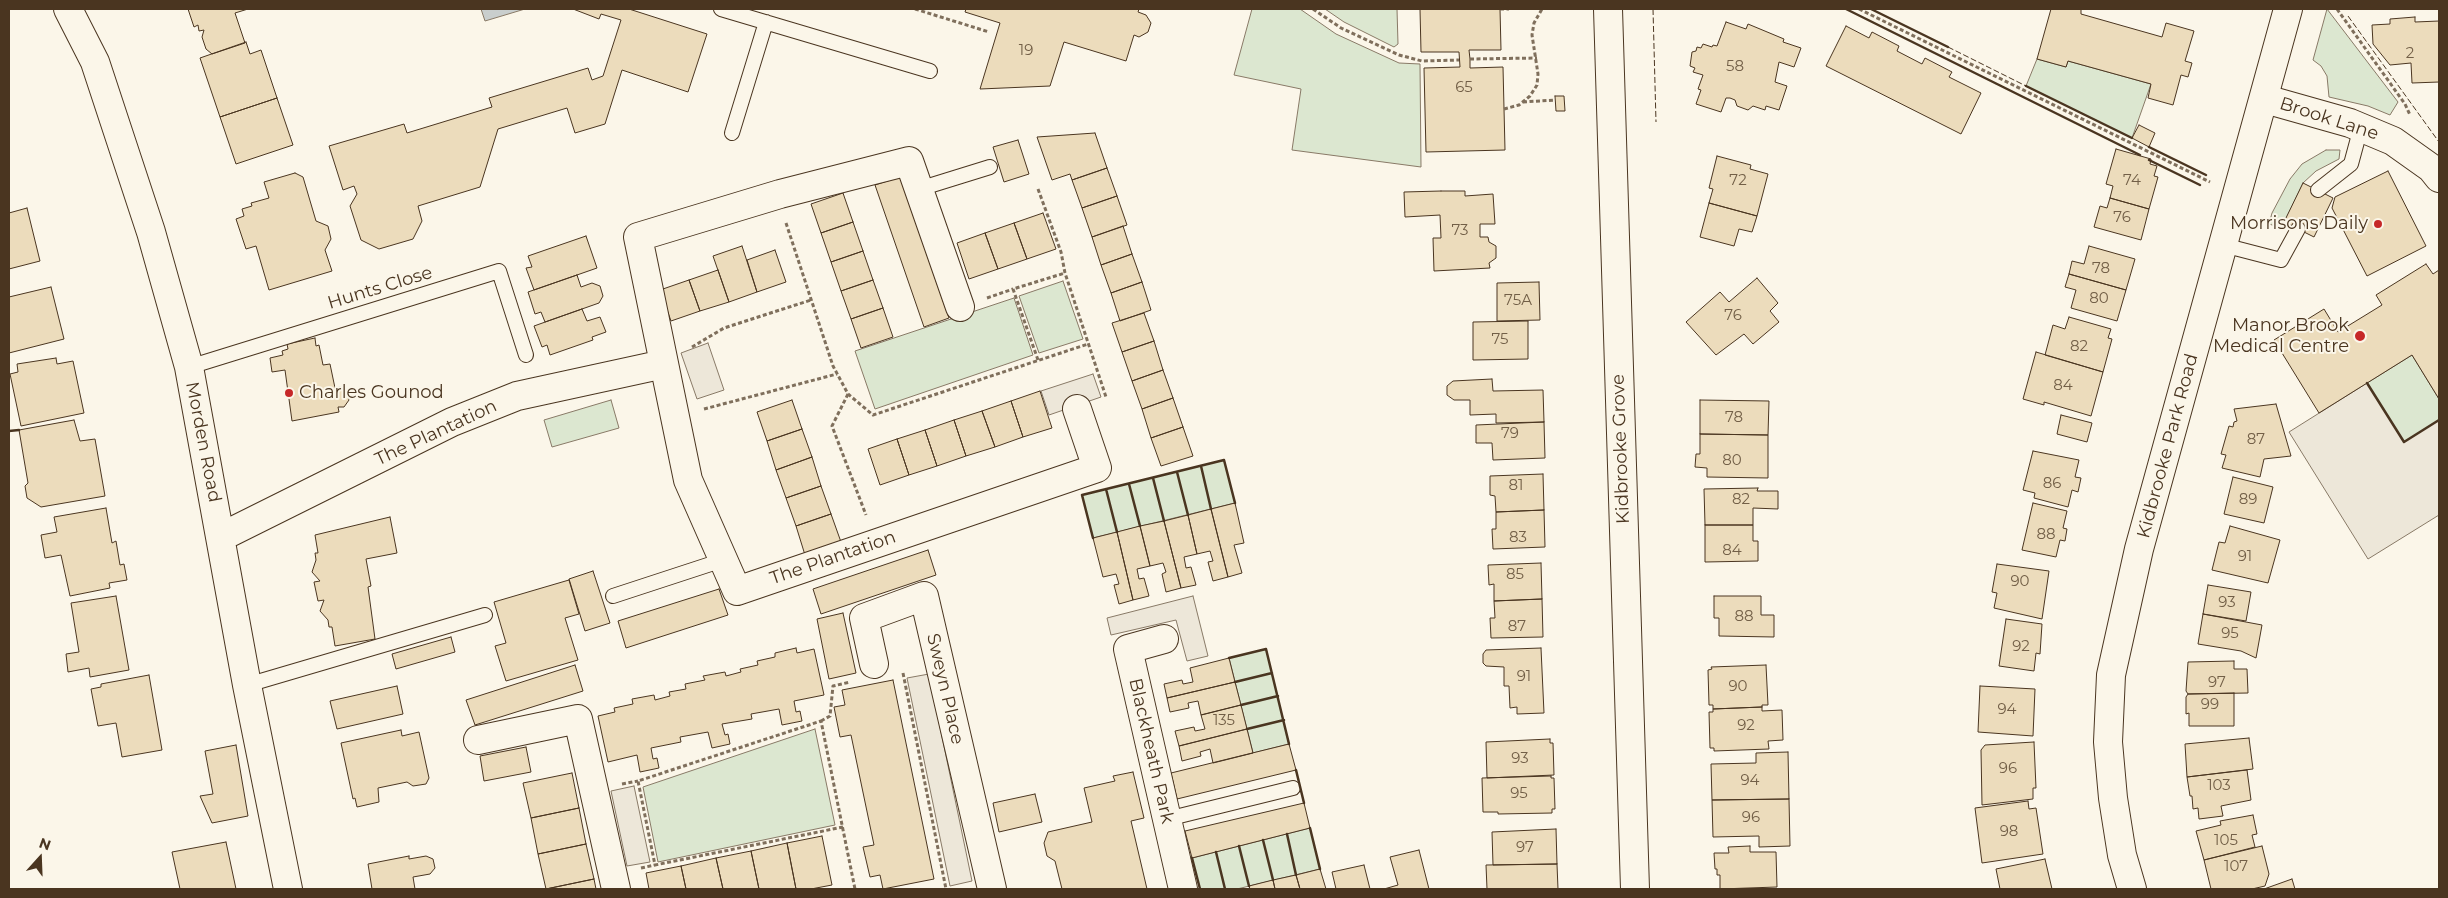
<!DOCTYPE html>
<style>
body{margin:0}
#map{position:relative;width:2448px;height:898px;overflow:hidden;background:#fbf6e9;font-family:Montserrat,sans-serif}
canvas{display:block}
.frame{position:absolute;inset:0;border:10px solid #4a3520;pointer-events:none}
.north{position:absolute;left:15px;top:833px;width:50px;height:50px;-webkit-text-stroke:4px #fbf6e9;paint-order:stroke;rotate:20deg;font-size:14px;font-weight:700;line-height:20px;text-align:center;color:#4a3520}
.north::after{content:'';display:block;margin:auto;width:18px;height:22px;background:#4a3520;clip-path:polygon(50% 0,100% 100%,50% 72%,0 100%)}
</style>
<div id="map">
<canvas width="2448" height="898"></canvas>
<div class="frame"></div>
<div class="north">N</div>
</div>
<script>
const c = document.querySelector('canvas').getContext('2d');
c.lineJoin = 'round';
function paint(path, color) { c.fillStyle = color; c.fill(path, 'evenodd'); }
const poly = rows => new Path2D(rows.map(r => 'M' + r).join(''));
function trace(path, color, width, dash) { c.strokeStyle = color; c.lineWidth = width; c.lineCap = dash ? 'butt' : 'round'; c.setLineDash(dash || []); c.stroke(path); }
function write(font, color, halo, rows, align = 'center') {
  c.font = font + ' Montserrat,sans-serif'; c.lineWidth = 4; c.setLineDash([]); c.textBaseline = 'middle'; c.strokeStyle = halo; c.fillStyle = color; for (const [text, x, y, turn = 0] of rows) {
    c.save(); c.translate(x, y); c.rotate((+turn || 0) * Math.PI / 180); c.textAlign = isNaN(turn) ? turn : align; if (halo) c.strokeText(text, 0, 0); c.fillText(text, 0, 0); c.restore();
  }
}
const green = poly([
 [1252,9,1300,9,1336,34,1399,63,1420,64,1421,167,1292,150,1301,89,1234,75,1252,9],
 [1325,9,1397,9,1398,44,1394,47,1344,22,1325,9],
 [2327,9,2398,102,2390,115,2368,106,2329,97,2327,76,2321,66,2313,60,2327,9],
 [2037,59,2066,67,2068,61,2151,84,2132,138,2026,86,2037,59],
 [2326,150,2340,150,2339,159,2316,171,2303,183,2282,228,2269,224,2272,213,2290,179,2302,164,2326,150],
 [1063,281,1083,339,1039,353,1019,296,1063,281],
 [1014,298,1033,355,875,409,855,351,1014,298],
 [2412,355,2439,399,2439,420,2404,442,2367,383,2412,355],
 [611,400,619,428,552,447,544,420,611,400],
 [1224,460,1235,503,1093,538,1082,495,1224,460],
 [1266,649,1289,744,1253,753,1229,658,1266,649],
 [815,729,835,825,658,862,643,787,815,729],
 [1310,828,1320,869,1237,889,1200,889,1192,858,1310,828]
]);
const parking = poly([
 [708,343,724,390,697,399,681,353,708,343],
 [1093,374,1101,397,1049,415,1041,391,1093,374],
 [2367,383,2404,442,2439,420,2439,515,2368,559,2289,432,2367,383],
 [1193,596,1208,656,1187,661,1176,620,1111,635,1107,618,1193,596],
 [929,674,972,881,950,886,907,678,929,674],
 [634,786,650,862,627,866,611,791,634,786]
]);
const water = poly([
 [481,9,525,9,485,21,481,9]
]);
const building = poly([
 [188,9,248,9,235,13,245,43,212,54,206,49,202,37,204,30,199,31,198,25,194,27,188,9],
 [573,9,629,9,707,34,688,92,622,70,605,124,575,133,567,108,498,129,480,187,418,206,422,221,413,239,379,249,361,240,350,206,357,194,354,186,343,190,329,146,404,124,407,133,492,107,489,98,588,68,592,80,603,76,621,20,601,14,599,19,573,9],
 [966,9,1139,9,1138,12,1146,15,1151,23,1148,32,1139,37,1134,35,1126,61,1064,42,1050,86,980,89,1000,23,965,12,966,9],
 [1420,9,1500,9,1501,50,1469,50,1470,59,1470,68,1503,67,1505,150,1426,152,1424,68,1460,67,1459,52,1421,52,1420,9],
 [2051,9,2081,9,2081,14,2162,37,2166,23,2194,31,2185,61,2192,63,2188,77,2181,75,2173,105,2148,98,2151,84,2068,61,2066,67,2037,59,2051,9],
 [2415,17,2415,22,2439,21,2439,82,2412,83,2411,63,2390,65,2373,44,2372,25,2390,24,2390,19,2415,17],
 [1726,22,1746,29,1748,24,1784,39,1783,42,1801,48,1794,67,1779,62,1775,82,1787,86,1779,110,1766,106,1765,110,1753,106,1748,110,1737,106,1735,100,1730,98,1726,98,1721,112,1696,104,1701,90,1698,89,1703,75,1693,72,1695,68,1690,66,1692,52,1696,51,1697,47,1701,48,1703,44,1712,47,1713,45,1717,46,1726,22],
 [1846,26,1869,38,1872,32,1899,46,1897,51,1922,64,1925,58,1952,72,1949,77,1981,93,1961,134,1826,66,1846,26],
 [246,42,250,54,261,50,277,98,220,117,200,58,246,42],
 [1555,96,1564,96,1565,111,1556,111,1555,96],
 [277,98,293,145,236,164,220,117,277,98],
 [2139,125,2155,133,2149,147,2132,138,2139,125],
 [1095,133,1107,168,1072,180,1070,174,1052,180,1037,137,1095,133],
 [1018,140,1029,174,1004,182,993,147,1018,140],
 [2116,149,2151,159,2150,164,2157,166,2154,176,2158,177,2149,209,2110,198,2113,186,2106,184,2116,149],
 [1717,156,1751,165,1750,169,1768,174,1757,216,1709,203,1713,189,1709,188,1717,156],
 [1107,168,1117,196,1082,208,1072,180,1107,168],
 [2388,171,2426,246,2367,276,2332,208,2335,197,2388,171],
 [295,173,303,177,316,221,328,226,331,239,325,250,332,271,269,290,256,246,246,249,236,219,244,216,242,209,252,206,251,203,269,198,264,182,295,173],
 [900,177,949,318,924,327,875,185,900,177],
 [2303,183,2333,198,2314,237,2284,222,2303,183],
 [1441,191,1465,191,1465,196,1493,194,1495,224,1480,224,1480,237,1488,237,1489,242,1496,246,1496,258,1489,263,1490,268,1434,271,1433,238,1441,238,1440,215,1405,217,1404,192,1441,191],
 [843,193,853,222,821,233,811,204,843,193],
 [1117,196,1127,225,1092,237,1082,208,1117,196],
 [2110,198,2149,209,2141,240,2094,227,2100,206,2107,208,2110,198],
 [1709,203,1757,216,1752,232,1739,229,1734,246,1700,237,1709,203],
 [27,208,40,261,9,269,9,213,27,208],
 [1043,213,1056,249,1027,259,1014,223,1043,213],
 [853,222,863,251,831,262,821,233,853,222],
 [1014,223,1027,259,998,269,985,233,1014,223],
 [1123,226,1132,254,1101,265,1092,237,1123,226],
 [985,233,998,269,969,279,957,243,985,233],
 [586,236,597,268,534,290,526,268,532,267,528,256,586,236],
 [742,246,757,292,729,302,713,256,742,246],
 [2089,246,2135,259,2126,290,2069,274,2072,261,2084,264,2089,246],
 [775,250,786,282,757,292,747,260,775,250],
 [863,251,873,280,841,291,831,262,863,251],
 [1132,254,1142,282,1111,293,1101,265,1132,254],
 [2426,264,2433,274,2439,270,2439,399,2412,355,2319,413,2274,340,2324,309,2338,332,2382,305,2376,295,2426,264],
 [718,270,729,302,700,311,689,280,718,270],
 [2069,274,2126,290,2117,321,2071,308,2076,290,2065,287,2069,274],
 [577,275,581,287,592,283,600,286,603,296,599,303,545,322,541,312,535,314,528,292,577,275],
 [1757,278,1778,303,1770,311,1779,322,1753,344,1744,334,1716,355,1686,322,1720,292,1729,302,1757,278],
 [689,280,700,311,671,321,660,290,689,280],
 [873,280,883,308,851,319,841,291,873,280],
 [1142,282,1151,310,1120,321,1111,293,1142,282],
 [1539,282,1540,320,1497,321,1497,283,1539,282],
 [51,287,64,339,9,353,9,297,51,287],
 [883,308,893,337,861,348,851,319,883,308],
 [582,309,587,321,600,317,606,332,592,337,593,340,550,355,547,345,542,347,534,326,582,309],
 [1144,313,1154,341,1122,352,1112,323,1144,313],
 [2069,317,2111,329,2108,338,2112,339,2103,372,2045,355,2053,325,2065,329,2069,317],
 [1528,321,1528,359,1473,360,1473,322,1528,321],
 [315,338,316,346,319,345,323,365,330,364,335,388,341,387,347,392,349,400,344,407,338,407,339,412,292,421,285,370,272,372,270,358,283,355,282,351,288,349,287,344,315,338],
 [1154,341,1163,370,1132,381,1122,352,1154,341],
 [2036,352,2103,372,2091,416,2044,402,2044,405,2023,399,2036,352],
 [56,358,57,364,73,361,84,413,21,426,10,374,18,372,17,364,56,358],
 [1163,370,1173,398,1142,409,1132,381,1163,370],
 [1492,379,1493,391,1543,390,1544,422,1496,423,1496,414,1470,415,1470,400,1454,400,1447,395,1447,386,1453,381,1492,379],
 [1040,391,1052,428,1023,437,1011,401,1040,391],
 [1173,398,1183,427,1151,438,1142,409,1173,398],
 [792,400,802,429,767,441,757,412,792,400],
 [1700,400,1769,401,1768,435,1700,434,1700,400],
 [1011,401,1023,437,995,447,982,411,1011,401],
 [2276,404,2291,456,2264,459,2260,477,2222,468,2226,455,2221,454,2229,426,2233,427,2234,422,2237,421,2234,409,2276,404],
 [982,411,995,447,966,456,954,420,982,411],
 [2061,415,2092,423,2087,442,2057,434,2061,415],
 [74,420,80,441,95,439,105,496,41,507,27,498,25,486,28,483,19,430,74,420],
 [954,420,966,456,937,466,925,430,954,420],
 [1544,422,1545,458,1493,460,1492,443,1476,443,1476,425,1544,422],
 [1183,427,1193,456,1161,466,1151,438,1183,427],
 [802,429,812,457,776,470,767,441,802,429],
 [925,430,937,466,909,475,897,439,925,430],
 [1700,434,1768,435,1768,478,1707,477,1707,468,1695,467,1696,454,1700,454,1700,434],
 [897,439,909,475,880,485,868,449,897,439],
 [2033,451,2079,460,2075,477,2081,478,2078,492,2072,490,2068,507,2034,498,2035,493,2023,490,2033,451],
 [812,457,821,486,786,498,776,470,812,457],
 [1543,474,1544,510,1496,512,1495,496,1490,495,1490,476,1543,474],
 [2233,477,2273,487,2264,523,2224,514,2233,477],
 [821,486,831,514,796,526,786,498,821,486],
 [1758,488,1757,491,1778,491,1778,509,1753,508,1753,525,1705,525,1704,489,1758,488],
 [1235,503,1244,543,1234,545,1242,573,1228,577,1211,509,1235,503],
 [2033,503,2067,511,2063,528,2067,529,2065,541,2060,540,2056,557,2022,550,2033,503],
 [106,508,112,543,116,541,120,565,124,564,127,580,109,583,110,588,70,596,61,555,45,558,41,535,57,532,54,517,106,508],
 [1211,509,1228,577,1213,581,1208,562,1213,561,1210,551,1197,554,1188,515,1211,509],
 [1544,510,1545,547,1493,549,1492,529,1496,529,1496,512,1544,510],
 [831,514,841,542,805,555,796,526,831,514],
 [1188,515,1197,554,1184,557,1186,568,1191,567,1196,585,1181,588,1164,521,1188,515],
 [390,517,397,553,366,559,371,586,368,587,375,639,335,646,332,627,329,627,328,620,320,611,324,600,318,601,314,582,320,581,312,572,316,560,315,553,318,553,315,535,390,517],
 [1164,521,1181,588,1166,592,1162,574,1166,572,1163,563,1150,566,1140,526,1164,521],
 [1705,525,1753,525,1753,541,1758,541,1758,561,1705,562,1705,525],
 [1140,526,1150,566,1137,569,1139,579,1144,578,1149,596,1133,600,1117,532,1140,526],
 [2230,526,2280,540,2268,583,2212,570,2219,542,2225,543,2230,526],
 [1117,532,1133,600,1119,604,1114,585,1119,584,1116,574,1103,577,1093,538,1117,532],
 [928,550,936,575,821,614,813,589,928,550],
 [1541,563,1542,599,1494,601,1494,584,1489,585,1488,565,1541,563],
 [1997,564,2049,571,2042,619,1994,608,1997,593,1992,592,1997,564],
 [593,571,610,623,585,631,569,579,593,571],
 [569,580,579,614,565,618,578,660,506,681,495,646,506,643,494,602,569,580],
 [2208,585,2251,592,2246,621,2203,614,2208,585],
 [719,589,728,615,626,648,618,621,719,589],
 [116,596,129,670,90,677,89,668,68,672,66,654,79,652,71,603,116,596],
 [1714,596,1761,596,1761,615,1774,615,1774,637,1719,636,1719,618,1714,618,1714,596],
 [1542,599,1543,637,1491,638,1490,618,1495,618,1494,601,1542,599],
 [843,613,856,673,829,679,817,619,843,613],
 [2203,614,2262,625,2256,658,2241,651,2198,644,2203,614],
 [2006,619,2042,624,2040,654,2036,653,2034,671,1999,666,2006,619],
 [451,637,455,652,396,669,392,654,451,637],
 [796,648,797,653,814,649,824,695,794,701,796,712,800,711,802,721,782,725,779,709,751,714,752,719,722,724,725,735,728,734,730,744,712,748,708,732,680,737,681,742,651,748,653,759,657,758,659,768,640,772,637,755,608,762,598,716,615,712,614,708,633,704,632,699,654,695,655,700,670,696,669,692,686,689,685,684,705,680,703,676,725,672,726,676,741,672,740,669,758,665,757,661,775,657,775,653,796,648],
 [1541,648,1544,713,1517,714,1517,707,1510,708,1509,686,1504,686,1504,667,1486,666,1483,663,1483,654,1486,650,1541,648],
 [1229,658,1235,682,1167,698,1164,684,1182,680,1183,684,1193,682,1190,668,1229,658],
 [2234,661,2234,669,2247,669,2248,693,2188,694,2186,691,2188,662,2234,661],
 [575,665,583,691,475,725,466,700,575,665],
 [1766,665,1768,705,1762,705,1762,707,1713,709,1713,705,1709,705,1708,670,1712,669,1711,667,1766,665],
 [149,675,162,750,122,757,116,723,98,726,91,689,101,687,101,684,149,675],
 [893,680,934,879,883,889,880,875,870,877,863,847,874,845,851,735,840,737,834,707,845,705,842,690,893,680],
 [1235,682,1241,705,1201,715,1198,701,1188,703,1189,708,1170,712,1167,698,1235,682],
 [397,686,403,714,337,729,330,701,397,686],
 [1980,686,2035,689,2033,736,1978,732,1980,686],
 [2234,693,2234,726,2189,726,2189,713,2186,714,2186,697,2188,694,2234,693],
 [1241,705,1247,729,1179,746,1175,731,1194,727,1195,731,1205,729,1201,715,1241,705],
 [1762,707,1762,711,1782,710,1783,740,1768,741,1769,749,1714,751,1714,748,1710,748,1709,712,1713,712,1713,709,1762,707],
 [1247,729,1253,753,1213,763,1210,749,1200,752,1201,756,1182,761,1179,746,1247,729],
 [401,730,402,736,419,732,429,778,426,784,413,786,407,782,378,788,379,802,357,807,355,798,353,799,341,743,401,730],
 [2249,738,2253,769,2187,777,2185,744,2249,738],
 [1550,739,1550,743,1553,743,1554,775,1487,778,1486,742,1550,739],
 [2034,742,2036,788,2033,788,2033,799,1982,805,1981,750,1985,745,2034,742],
 [1289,744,1296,770,1177,799,1171,773,1289,744],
 [236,745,248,816,212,823,200,796,213,794,205,751,236,745],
 [526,747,531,772,484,781,480,756,526,747],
 [1788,752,1789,799,1712,800,1711,764,1756,763,1756,753,1788,752],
 [2247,770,2251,800,2221,806,2223,816,2199,819,2198,808,2193,809,2192,796,2190,796,2187,777,2247,770],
 [1133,772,1144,818,1131,821,1147,889,1062,889,1055,861,1047,856,1044,843,1048,832,1092,822,1084,788,1115,781,1113,776,1133,772],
 [572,773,579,808,531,818,523,783,572,773],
 [1551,776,1551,778,1554,778,1555,809,1552,809,1552,813,1498,814,1498,812,1483,812,1482,778,1551,776],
 [1035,794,1042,822,999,832,993,803,1035,794],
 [1789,799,1790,846,1759,847,1759,836,1713,837,1712,800,1789,799],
 [2028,801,2029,809,2036,808,2043,854,1982,863,1975,808,2028,801],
 [1304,803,1310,828,1192,858,1185,831,1304,803],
 [579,808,586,844,538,854,531,818,579,808],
 [2253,815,2257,834,2252,835,2255,847,2204,860,2196,831,2221,825,2220,821,2253,815],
 [1556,829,1557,864,1493,865,1492,832,1556,829],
 [822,836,832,885,811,889,796,889,787,843,822,836],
 [226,842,236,889,180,889,172,852,226,842],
 [787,843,796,889,759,889,751,851,787,843],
 [586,844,594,879,546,889,538,854,586,844],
 [1750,846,1750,852,1776,852,1777,887,1720,889,1720,875,1717,875,1717,869,1715,869,1714,853,1729,853,1728,847,1750,846],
 [2262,846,2269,874,2265,886,2252,889,2211,889,2204,860,2262,846],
 [1419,850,1429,889,1384,889,1398,885,1390,857,1419,850],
 [751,851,759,889,723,889,716,858,751,851],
 [409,856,409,859,426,856,433,859,435,868,430,874,413,877,415,889,372,889,368,864,409,856],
 [716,858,723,889,686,889,681,866,716,858],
 [2045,859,2052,889,2000,889,1996,869,2045,859],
 [1557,864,1558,889,1487,889,1486,865,1557,864],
 [1364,865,1370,889,1336,889,1332,872,1364,865],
 [681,866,686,889,649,889,646,873,681,866],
 [1320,869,1326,889,1300,889,1296,875,1320,869],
 [1296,875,1300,889,1275,889,1273,880,1296,875],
 [594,879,596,889,546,889,594,879],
 [2292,879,2295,889,2264,889,2292,879],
 [1273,880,1275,889,1250,889,1249,886,1273,880]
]);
const path = poly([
 [915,9,989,32],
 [1313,9,1341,28,1399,55,1422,61,1459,60],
 [1500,9,1509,9],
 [1859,9,2210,182],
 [2337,9,2405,104,2410,115],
 [1470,59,1537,58],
 [1523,102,1555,100],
 [1504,109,1519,105,1530,96,1537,85,1538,74,1532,35,1534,23,1542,9],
 [1038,189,1061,252,1065,273,1106,397],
 [786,223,833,366,848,394,873,415,1088,344],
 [987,298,1013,289],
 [692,347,724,328,811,300],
 [1038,360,1013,289,1065,273],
 [848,394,832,426,866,515],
 [704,409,837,374],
 [903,673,946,889],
 [821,721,830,716,833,686,850,682],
 [622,784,638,781],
 [843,827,655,865,638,781,821,721,855,889],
 [641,868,655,865]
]);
const service = poly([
 [721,9,930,71],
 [732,133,766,22],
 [919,189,990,167],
 [2318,190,2351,164,2361,127],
 [2223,245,2281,260,2298,229],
 [189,367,499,271,526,355],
 [613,596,723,560],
 [247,685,485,615],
 [1167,819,1293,788]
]);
const minor = poly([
 [68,9,95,62,151,232,189,367,247,685,288,889],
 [1608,9,1635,889],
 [2265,99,2350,123,2393,141,2431,168,2439,178],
 [960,307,909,161,780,194,638,237,688,480,737,591,1097,468,1077,409],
 [221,537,452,422,517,396,664,364],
 [1164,639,1128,649,1183,889],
 [874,664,864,618,924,596,992,889],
 [478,740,578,719,616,889]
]);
const primary = poly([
 [2132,889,2122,855,2113,798,2108,742,2111,675,2139,549,2288,9]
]);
const fence = poly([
 [1653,9,1656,122],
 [2348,16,2439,142],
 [1948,47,2026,86]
]);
const wall = poly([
 [1846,9,2140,155],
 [1871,9,1948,47],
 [2026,86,2132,138],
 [2149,147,2206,175],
 [2149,160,2200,185],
 [2367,383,2404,442,2439,420],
 [9,431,19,430],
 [1201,466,1211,509],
 [1177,472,1188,515],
 [1153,478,1164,521],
 [1129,484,1140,526],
 [1106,489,1117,532],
 [1093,538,1082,495,1224,460,1235,503],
 [1229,658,1266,649,1289,744],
 [1235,682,1272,673],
 [1241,705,1278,696],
 [1247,729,1284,720],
 [1296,770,1304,803],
 [1310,828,1320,869],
 [1287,834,1296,875],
 [1263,840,1273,880],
 [1239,846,1249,886],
 [1216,852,1225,889],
 [1192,858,1200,889]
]);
const markers = [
 [2378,224,5,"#c62828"],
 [2360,336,6,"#c62828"],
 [289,393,5,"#c62828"]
];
const numberNames = [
 ["19",1026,51],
 ["2",2410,54],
 ["58",1735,67],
 ["65",1464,88],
 ["72",1738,181],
 ["74",2132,181],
 ["76",2122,218],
 ["73",1460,231],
 ["78",2101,269],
 ["80",2099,299],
 ["75A",1518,301],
 ["76",1733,316],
 ["75",1500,340],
 ["82",2079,347],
 ["84",2063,386],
 ["78",1734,418],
 ["79",1510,434],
 ["87",2256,440],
 ["80",1732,461],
 ["86",2052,484],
 ["81",1516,486],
 ["82",1741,500],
 ["89",2248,500],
 ["88",2046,535],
 ["83",1518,538],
 ["84",1732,551],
 ["91",2245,557],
 ["85",1515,575],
 ["90",2020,582],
 ["93",2227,603],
 ["88",1744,617],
 ["87",1517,627],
 ["95",2230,634],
 ["92",2021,647],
 ["91",1524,677],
 ["97",2217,683],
 ["90",1738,687],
 ["99",2210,705],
 ["94",2007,710],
 ["135",1224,721],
 ["92",1746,726],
 ["93",1520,759],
 ["96",2008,769],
 ["94",1750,781],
 ["103",2219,786],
 ["95",1519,794],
 ["96",1751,818],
 ["98",2009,832],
 ["105",2226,841],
 ["97",1525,848],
 ["107",2236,867]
];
const streetNames = [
 ["Brook Lane",2329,119,18],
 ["Hunts Close",380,288,-17],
 ["The Plantation",436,433,-25],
 ["Morden Road",203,442,79],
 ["Kidbrooke Park Road",2168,446,-75],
 ["Kidbrooke Grove",1621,449,-92],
 ["The Plantation",833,558,-19],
 ["Sweyn Place",945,689,77],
 ["Blackheath Park",1151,751,77]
];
const poiNames = [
 ["Morrisons Daily",2368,224],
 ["Manor Brook",2349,326],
 ["Medical Centre",2349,347],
 ["Charles Gounod",299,393,"left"]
];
paint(green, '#dce7d0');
trace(green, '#887966', 1);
paint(parking, '#ede7d9');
trace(parking, '#887966', 1);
paint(water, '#c9cecd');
trace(water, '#887966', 1);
paint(building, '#ecdcbc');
trace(building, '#4a3520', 1);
trace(service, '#4a3520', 16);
trace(minor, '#4a3520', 30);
trace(primary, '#4a3520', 30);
trace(path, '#7f6f5c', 3, [4, 2.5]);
trace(service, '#fbf6e9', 14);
trace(minor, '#fbf6e9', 28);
trace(primary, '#fbf6e9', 28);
trace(fence, '#4a3520', 1, [6, 2.5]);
trace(wall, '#4a3520', 2.5);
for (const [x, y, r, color] of markers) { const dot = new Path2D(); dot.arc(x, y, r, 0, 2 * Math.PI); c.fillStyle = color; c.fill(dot); trace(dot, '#fbf6e9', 2); }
write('15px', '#725f47', null, numberNames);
write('18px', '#4a3520', '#fbf6e9', streetNames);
write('18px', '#4a3520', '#fbf6e9', poiNames, 'right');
</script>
